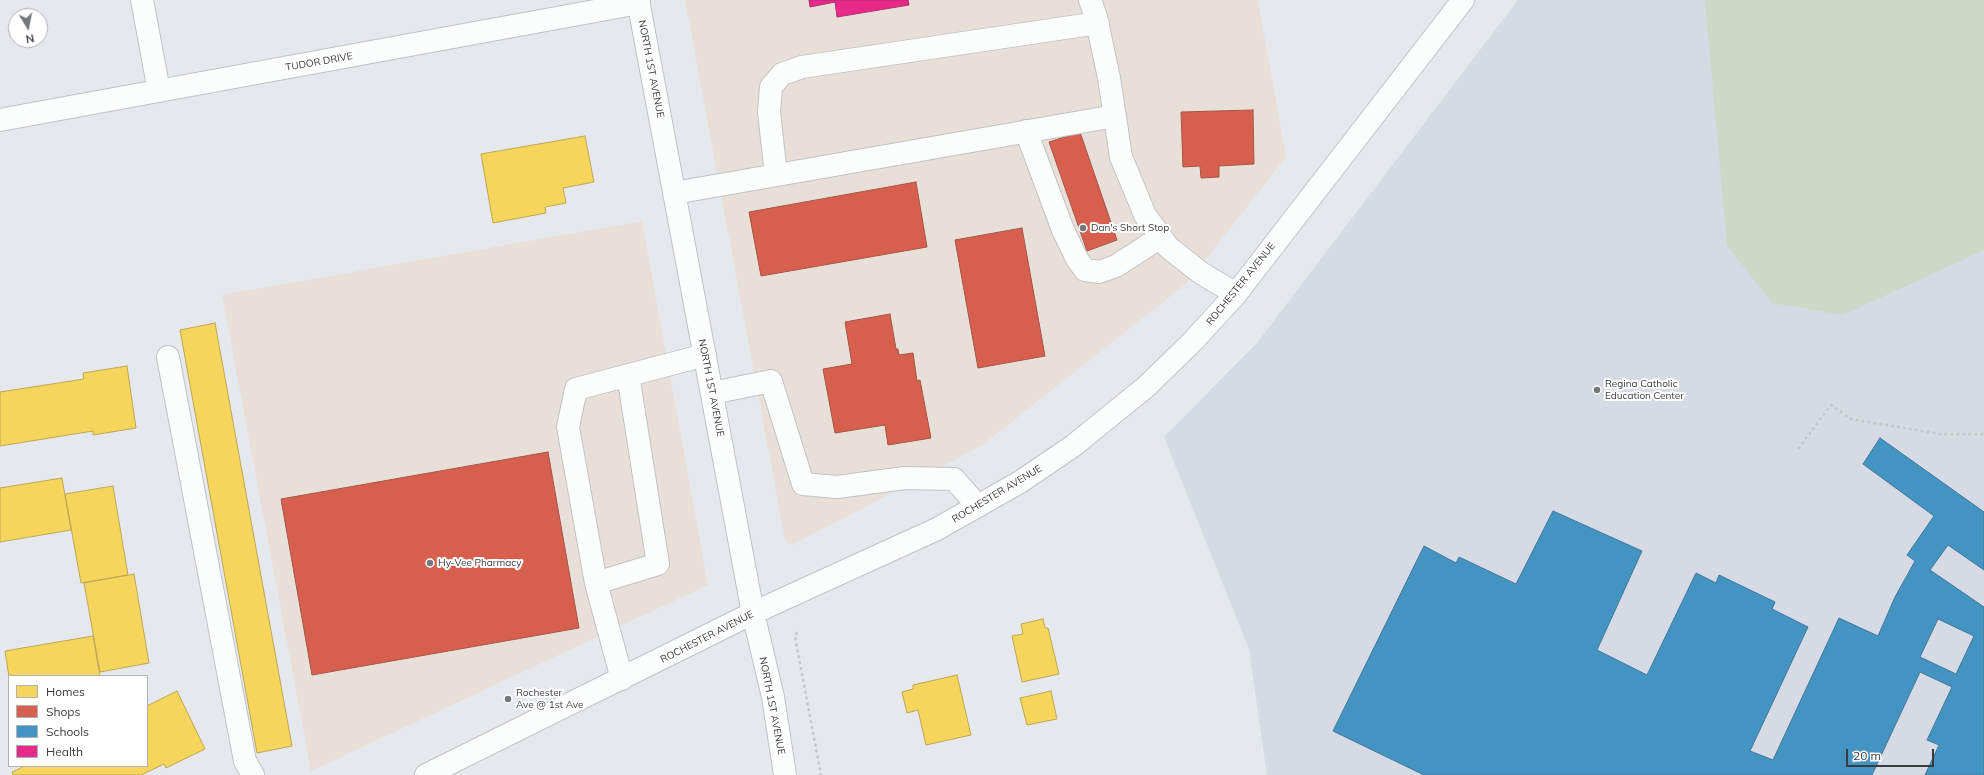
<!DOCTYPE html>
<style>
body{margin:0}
#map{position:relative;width:1984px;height:775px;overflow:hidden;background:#e5e8ec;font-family:Mulish,sans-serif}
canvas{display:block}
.legend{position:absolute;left:8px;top:675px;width:140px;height:92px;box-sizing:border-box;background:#fff;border:1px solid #b0b1b2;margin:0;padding:5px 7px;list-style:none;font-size:12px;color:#393b3e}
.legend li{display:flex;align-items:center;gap:8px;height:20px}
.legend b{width:20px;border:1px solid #b0b1b2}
.north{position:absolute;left:8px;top:8px;width:40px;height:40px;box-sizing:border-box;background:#fff;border:1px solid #b0b1b2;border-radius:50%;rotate:170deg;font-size:11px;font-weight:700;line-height:16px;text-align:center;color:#393b3e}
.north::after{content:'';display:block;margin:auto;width:14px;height:18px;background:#75787b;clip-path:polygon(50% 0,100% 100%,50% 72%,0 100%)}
.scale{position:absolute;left:1846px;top:749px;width:88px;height:18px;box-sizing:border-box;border:2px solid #393b3e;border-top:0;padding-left:5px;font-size:12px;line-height:14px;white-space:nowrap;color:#393b3e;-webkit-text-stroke:3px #fff;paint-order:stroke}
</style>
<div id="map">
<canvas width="1984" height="775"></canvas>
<ul class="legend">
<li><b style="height:11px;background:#f6d55c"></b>Homes</li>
<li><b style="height:11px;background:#d6604d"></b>Shops</li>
<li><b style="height:11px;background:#4393c3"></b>Schools</li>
<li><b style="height:11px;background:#e7298a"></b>Health</li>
</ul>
<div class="north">N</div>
<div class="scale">20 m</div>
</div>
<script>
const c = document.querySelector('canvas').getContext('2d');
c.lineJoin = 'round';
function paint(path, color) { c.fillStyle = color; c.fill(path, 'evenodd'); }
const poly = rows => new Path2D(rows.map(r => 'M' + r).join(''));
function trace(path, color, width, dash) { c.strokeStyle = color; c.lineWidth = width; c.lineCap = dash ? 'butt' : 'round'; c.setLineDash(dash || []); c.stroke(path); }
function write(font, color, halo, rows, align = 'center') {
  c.font = font + ' Mulish,sans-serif'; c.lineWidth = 4; c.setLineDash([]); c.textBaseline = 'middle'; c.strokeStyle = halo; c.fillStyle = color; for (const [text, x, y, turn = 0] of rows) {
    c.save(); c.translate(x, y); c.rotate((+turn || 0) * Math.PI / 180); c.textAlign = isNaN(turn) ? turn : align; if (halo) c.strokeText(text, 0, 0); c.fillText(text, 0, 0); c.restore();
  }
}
const commercial = poly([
 [685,0,1258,0,1286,157,1187,283,981,446,792,545,785,540],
 [642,221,708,585,311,771,222,295]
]);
const built = poly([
 [1518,0,1984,0,1984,775,1267,775,1249,649,1164,437,1257,343]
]);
const green = poly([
 [1705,0,1984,0,1984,250,1843,315,1772,303,1727,245]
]);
const homes = poly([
 [585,136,594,182,563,188,566,203,545,207,546,213,493,223,481,154,585,136],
 [215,323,292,746,257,753,180,330,215,323],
 [127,366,136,428,93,435,93,431,0,446,0,392,84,379,83,373,127,366],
 [62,478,71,530,0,542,0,488,62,478],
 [113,486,128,575,81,583,65,494,113,486],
 [134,574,149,663,100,672,84,583,134,574],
 [1043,619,1045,628,1048,628,1059,674,1022,682,1012,636,1023,634,1021,624,1043,619],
 [93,636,100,676,9,677,5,651,93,636],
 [957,675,971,735,926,745,918,710,907,713,902,692,913,689,913,685,957,675],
 [177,691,205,749,166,768,164,764,141,775,13,775,12,772,25,766,147,766,147,706,177,691],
 [1051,691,1057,719,1027,725,1020,698,1051,691]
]);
const shops = poly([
 [1253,110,1254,164,1219,166,1219,177,1201,178,1200,166,1183,167,1181,112,1253,110],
 [1080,132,1117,240,1087,251,1049,142,1080,132],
 [916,182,927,247,761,276,749,212,916,182],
 [1022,228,1045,356,978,368,955,240,1022,228],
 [890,314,896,349,898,349,899,355,913,353,917,381,920,380,931,438,888,445,885,425,835,433,823,369,852,364,845,322,890,314],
 [548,452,579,628,312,675,281,499,548,452]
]);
const schools = poly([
 [1880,438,1984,512,1984,570,1948,545,1930,570,1984,607,1984,775,1925,775,1939,745,1927,740,1952,687,1920,672,1872,775,1424,775,1333,731,1424,546,1456,563,1459,557,1516,584,1553,511,1642,551,1597,650,1647,675,1696,573,1716,583,1719,575,1775,602,1772,609,1808,627,1750,751,1773,760,1839,618,1878,636,1895,597,1915,561,1907,555,1934,516,1863,464,1880,438],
 [1938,619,1974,636,1956,674,1920,657,1938,619]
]);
const health = poly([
 [809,0,908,0,909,5,837,17,835,2,810,7,809,0]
]);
const path = poly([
 [1798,449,1831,405,1851,419,1940,434,1984,434],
 [797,632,795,637,821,775]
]);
const minor = poly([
 [142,0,159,91],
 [1090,0,1096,17,1109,78,1121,157,1145,215,1168,247,1201,273,1236,294],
 [0,120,639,3],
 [1026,131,1063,230,1077,259,1085,270,1099,272,1116,266,1161,237],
 [776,175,769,112,771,87,782,74,802,67,1098,23],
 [674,193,1115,116],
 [168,357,245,761,253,775],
 [712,393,771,381,803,484,837,487,905,478,954,479,978,506],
 [596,583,658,564,628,375],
 [622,679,596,583,568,427,576,389,705,355]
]);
const major = poly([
 [638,0,753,613,773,697,785,775],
 [426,775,753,613,937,529,1020,482,1073,446,1147,386,1193,341,1236,294,1463,0]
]);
const markers = [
 [1083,228,4,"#75787b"],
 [1597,390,4,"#75787b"],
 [430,563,4,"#75787b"],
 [508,699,4,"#75787b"]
];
const streetNames = [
 ["TUDOR DRIVE",319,62,-10],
 ["NORTH 1ST AVENUE",651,69,79],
 ["ROCHESTER AVENUE",1241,284,-51],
 ["NORTH 1ST AVENUE",711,388,79],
 ["ROCHESTER AVENUE",997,494,-31],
 ["ROCHESTER AVENUE",707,637,-27],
 ["NORTH 1ST AVENUE",772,706,79]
];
const poiNames = [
 ["Dan's Short Stop",1091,228],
 ["Regina Catholic",1605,384],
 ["Education Center",1605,396],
 ["Hy-Vee Pharmacy",438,563],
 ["Rochester",516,693],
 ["Ave @ 1st Ave",516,705]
];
paint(commercial, '#e8e0d8');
paint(built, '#d5dae4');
paint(green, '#cfd7c6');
paint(homes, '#f6d55c');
trace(homes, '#bda753', 1);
paint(shops, '#d6604d');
trace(shops, '#a75548', 1);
paint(schools, '#4393c3');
trace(schools, '#40799b', 1);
paint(health, '#e7298a');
trace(health, '#b32e73', 1);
trace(minor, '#c0c2c6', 24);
trace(major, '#c0c2c6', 24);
trace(path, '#c5c7c8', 2.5, [3, 3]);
trace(minor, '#fbfcfc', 22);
trace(major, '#fbfcfc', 22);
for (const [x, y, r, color] of markers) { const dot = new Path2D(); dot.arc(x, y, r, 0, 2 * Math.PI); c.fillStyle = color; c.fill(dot); trace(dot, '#fff', 1.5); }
write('10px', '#393b3e', '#fff', streetNames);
write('10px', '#393b3e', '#fff', poiNames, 'left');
</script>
